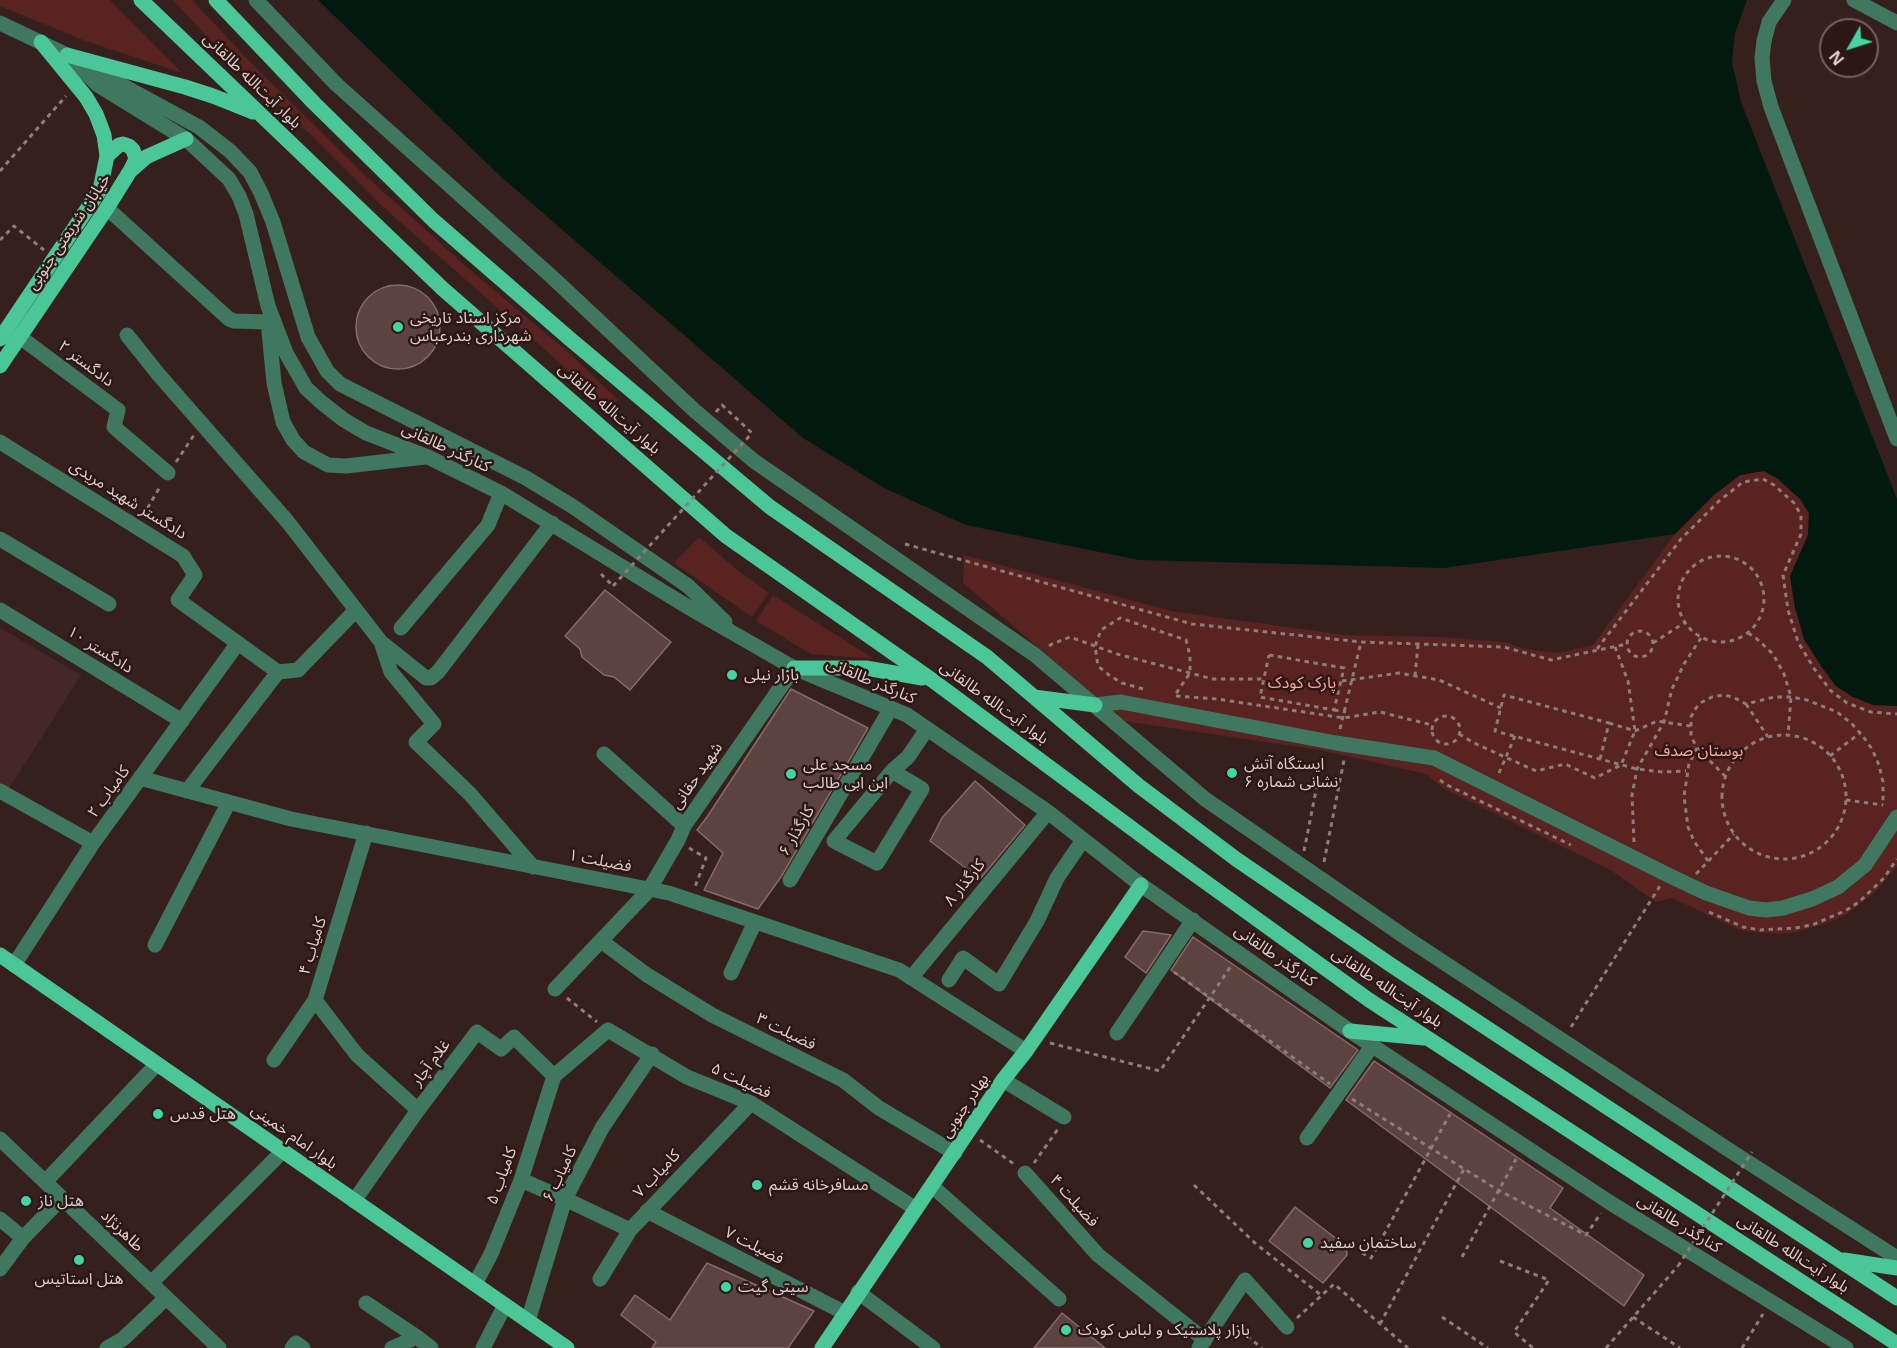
<!DOCTYPE html>
<meta charset="utf-8">
<style>
body{margin:0}
#map{position:relative;width:1897px;height:1348px;overflow:hidden;background:#36201e;font-family:"Open Sans",sans-serif}
canvas{display:block}
.north{position:absolute;left:1819px;top:18px;width:60px;height:60px;box-sizing:border-box;background:#2c1715;border:2px solid #73605e;border-radius:50%;rotate:231deg;font-size:16px;font-weight:700;line-height:24px;text-align:center;color:#ddcecc}
.north::after{content:'';display:block;margin:auto;width:21px;height:27px;background:#42d4a1;clip-path:polygon(50% 0,100% 100%,50% 72%,0 100%)}
</style>
<div id="map">
<canvas width="1897" height="1348"></canvas>
<div class="north">N</div>
</div>
<script>
const c = document.querySelector('canvas').getContext('2d');
c.lineJoin = 'round';
function paint(path, color) { c.fillStyle = color; c.fill(path, 'evenodd'); }
const poly = rows => new Path2D(rows.map(r => 'M' + r).join(''));
function trace(path, color, width, dash) { c.strokeStyle = color; c.lineWidth = width; c.lineCap = dash ? 'butt' : 'round'; c.setLineDash(dash || []); c.stroke(path); }
function write(font, color, halo, rows, align = 'center') {
  c.font = font + ' "Open Sans","Noto Sans Arabic",sans-serif'; c.lineWidth = 5; c.setLineDash([]); c.textBaseline = 'middle'; c.strokeStyle = halo; c.fillStyle = color; for (const [text, x, y, turn = 0] of rows) {
    c.save(); c.translate(x, y); c.rotate((+turn || 0) * Math.PI / 180); c.textAlign = isNaN(turn) ? turn : align; if (halo) c.strokeText(text, 0, 0); c.fillText(text, 0, 0); c.restore();
  }
}
const built = poly([
 [0,628,81,675,8,790,0,785]
]);
const green = poly([
 [0,0,110,0,182,73,83,40,0,6],
 [173,0,192,0,251,63,368,178,470,270,568,352,618,400,608,409,550,354,382,206,313,137,225,56],
 [1764,471,1778,479,1790,490,1800,499,1809,513,1808,535,1800,555,1804,639,1821,666,1836,686,1851,696,1873,705,1897,706,1897,866,1874,893,1847,914,1830,922,1796,932,1778,934,1742,931,1672,898,1656,902,1612,871,1443,788,1426,774,1320,750,1124,721,963,583,964,555,1171,611,1344,635,1439,637,1504,642,1525,649,1558,653,1593,645,1675,534,1714,495,1740,475],
 [699,537,736,569,769,593,752,617,674,563],
 [773,595,874,659,811,654,756,621]
]);
const water = poly([
 [318,0,1747,0,1735,33,1732,62,1741,102,1897,499,1897,706,1873,705,1851,696,1836,686,1821,666,1804,639,1795,608,1790,576,1808,535,1809,513,1800,499,1790,490,1778,479,1764,471,1740,475,1714,495,1675,534,1444,568,1139,560,966,525,884,488,803,438,499,175]
]);
const building = poly([
 '356 327a42 42 0 1 1 84 0a42 42 0 1 1-84 0Z',
 [605,590,671,642,630,690,614,677,604,675,582,657,580,649,565,636,605,590],
 [791,689,868,728,781,877,758,909,704,890,723,853,697,830,707,817,791,689],
 [975,781,1025,825,980,879,930,841,942,818,975,781],
 [1143,931,1171,935,1146,973,1125,957,1143,931],
 [1193,937,1358,1050,1330,1088,1171,970,1193,937],
 [1374,1061,1563,1188,1550,1208,1644,1275,1624,1306,1346,1100,1374,1061],
 [1295,1207,1346,1246,1347,1255,1323,1283,1269,1241,1295,1207],
 [707,1263,814,1311,788,1348,652,1348,656,1342,621,1315,635,1295,670,1320,707,1263],
 [1062,1313,1105,1348,1034,1348,1062,1313]
]);
const path = poly([
 [0,171,66,96],
 [0,240,14,226,44,250],
 [716,412,722,405,752,433],
 [176,462,194,435],
 [143,516,161,485],
 [905,544,1192,624,1361,642,1504,647,1551,660,1627,644],
 '1678 599a43 43 0 1 1 86 0a43 43 0 1 1-86 0Z',
 [601,574,613,586],
 '1627 644a13 13 0 1 1 26 0a13 13 0 1 1-26 0Z',
 [1748,633,1757,639,1773,654,1784,674,1791,697,1788,735],
 [1653,643,1684,623],
 [1049,646,1052,644,1070,637,1117,654,1213,679,1264,679],
 [1597,649,1681,539,1719,501,1743,482,1763,479,1774,485,1785,495,1794,503,1801,515,1801,534,1783,575,1788,610,1798,642,1815,670,1831,691,1847,703,1871,712,1897,714],
 [1269,655,1344,668,1334,710,1260,697,1269,655],
 [1415,676,1418,645],
 [1342,681,1399,673,1439,680,1501,708],
 [1143,689,1122,683,1109,675,1098,666,1095,646,1101,630,1120,618,1186,640,1190,656,1190,673,1175,695],
 [1176,696,1217,699,1344,718,1380,712,1432,725],
 [1746,704,1768,737],
 [1334,710,1346,712],
 '1432 730a14 14 0 1 1 28 0a14 14 0 1 1-28 0Z',
 [1609,723,1635,731,1657,721,1690,726],
 [1340,729,1361,642],
 [1459,734,1474,743,1536,771,1565,764,1595,778,1621,765,1635,731,1628,681,1615,647],
 '1722 797a62 62 0 1 1 124 0a62 62 0 1 1-124 0Z',
 [1697,748,1725,776],
 [1830,756,1860,733],
 [1600,759,1609,723,1504,695,1495,731,1600,759,1637,769,1663,772,1686,771],
 [1499,773,1515,736],
 [1440,780,1445,784,1571,845],
 [1846,800,1883,805],
 [1634,842,1632,795,1637,769,1664,722,1672,689,1684,664,1701,638],
 [689,848,706,858,695,887],
 [1304,851,1323,755],
 [1708,861,1694,841,1688,827,1684,796,1689,764,1697,748,1691,736,1691,717,1696,708,1702,702,1712,697,1723,695,1733,697,1746,704,1774,697,1791,697,1807,700,1837,712,1851,723,1862,735,1872,749,1879,765,1883,782,1883,805],
 [1324,862,1344,760],
 [1696,874,1734,834],
 [1709,912,1743,927,1760,930,1795,928,1812,925,1845,911,1859,902,1884,878,1897,859],
 [1174,972,1330,1084],
 [567,998,597,1022],
 [1571,1027,1660,886],
 [1050,1043,1160,1071,1231,966],
 [1352,1099,1498,1190,1586,1235,1601,1213],
 [980,1140,1014,1164],
 [1034,1163,1058,1129],
 [1194,1185,1256,1244,1321,1295],
 [1362,1253,1371,1258,1450,1114],
 [1462,1257,1516,1159],
 [1500,1261,1549,1280,1514,1332,1533,1348],
 [1442,1317,1488,1348],
 [1633,1317,1680,1348],
 [1297,1318,1334,1284,1408,1348],
 [1380,1324,1464,1169],
 [1233,1325,1262,1348],
 [1606,1348,1678,1266],
 [1742,1348,1763,1314]
]);
const minor = poly([
 [256,0,336,84,552,277,695,411,754,461,1035,655,1205,799,1408,939,1729,1150,1897,1258],
 [1784,0,1769,22,1764,41,1762,58,1764,81,1771,107,1897,439],
 [1854,0,1897,23],
 [0,23,67,55,98,85,186,139,229,179,239,196,246,214,268,306,286,353,306,388,321,402,344,420,366,433,428,457,501,493,693,610,794,668,907,715,1048,812,1141,885,1350,1031,1609,1202,1846,1348],
 [85,65,199,127,230,151,250,172,261,193,273,222,308,337,327,371,340,384,526,478,572,506,688,586,725,622],
 [107,208,229,319,234,321,268,322],
 [268,321,274,383,283,422,293,440,304,452,328,465,346,466,425,457],
 [127,335,159,375,287,521,381,642,426,678,431,678,438,672,552,523],
 [20,337,118,410,114,427,168,473],
 [0,442,183,556,195,575,178,600,278,672,298,670,356,610],
 [0,539,109,604],
 [0,610,182,721],
 [401,628,488,525,501,493],
 [381,642,391,672,434,724,416,742,470,794,533,867],
 [1095,705,1121,702,1336,743,1434,758,1668,875,1706,893,1749,908,1766,910,1783,908,1812,899,1838,887,1865,865,1897,817],
 [604,754,684,826],
 [892,771,922,789,877,863,834,841,892,771,908,757,927,729],
 [140,778,291,819,669,893,899,970,1026,1051],
 [0,791,93,843],
 [187,791,278,672],
 [790,880,891,708],
 [601,941,647,975,712,1015,843,1080,879,1108,955,1153],
 [155,945,229,802],
 [14,965,93,843,238,643],
 [731,973,755,922],
 [911,978,1048,812],
 [949,980,963,958,999,984,1037,921,1057,878,1083,840],
 [555,989,649,890,678,840,684,826,794,668],
 [315,1000,357,1055,418,1110],
 [1117,1033,1193,920],
 [274,1060,315,1000,366,833],
 [554,1076,608,1030,687,1077,751,1103,916,1209],
 [1003,1080,1064,1117],
 [1307,1138,1372,1046],
 [0,1139,219,1348],
 [1025,1173,1098,1255,1205,1340],
 [521,1180,565,1199,630,1230],
 [45,1182,157,1064],
 [932,1186,1059,1299],
 [354,1201,418,1110,477,1032,501,1049,514,1037,554,1076],
 [647,1211,845,1313],
 [0,1219,23,1238],
 [0,1269,23,1238,62,1198],
 [600,1279,630,1230,751,1103],
 [151,1283,283,1151],
 [475,1284,491,1254,521,1180,554,1076],
 [858,1292,933,1348],
 [366,1303,417,1337],
 [528,1321,565,1199,602,1128,652,1054],
 [107,1348,123,1339,166,1298],
 [292,1348,296,1343,303,1348],
 [392,1348,417,1337,431,1348],
 [483,1348,505,1305],
 [1199,1348,1245,1280,1287,1327]
]);
const major = poly([
 [141,0,443,289,726,536,932,680,1161,850,1369,1000,1897,1344],
 [216,0,314,103,434,221,570,339,770,507,987,657,1139,786,1236,859,1391,965,1897,1298],
 [67,55,185,87,213,96,253,112],
 [107,156,119,145,123,144,129,146,133,150,136,159,130,171],
 [0,339,100,190,107,156,104,135,96,114,86,97,41,42],
 [0,366,107,208,130,171,146,157,186,139],
 [794,668,866,668,922,678],
 [1034,697,1095,705],
 [0,955,567,1348],
 [1350,1031,1424,1038],
 [1844,1260,1897,1268],
 [822,1348,1003,1080,1026,1051,1141,885]
]);
const pathBridge = poly([
 [613,586,752,433],
 [1678,1266,1752,1152]
]);
const markers = [
 [398,327,6,"#42d4a1"],
 [732,675,6,"#42d4a1"],
 [1232,773,6,"#42d4a1"],
 [791,774,6,"#42d4a1"],
 [158,1114,6,"#42d4a1"],
 [757,1185,6,"#42d4a1"],
 [26,1201,6,"#42d4a1"],
 [1308,1243,6,"#42d4a1"],
 [79,1260,6,"#42d4a1"],
 [726,1287,6,"#42d4a1"],
 [1066,1330,6,"#42d4a1"]
];
const streetNames = [
 ["بلوار آیت‌الله طالقانی",252,81,44],
 ["خیابان شریعتی جنوبی",69,232,-56],
 ["دادگستر ۲",86,364,37],
 ["بلوار آیت‌الله طالقانی",609,409,41],
 ["کنارگذر طالقانی",446,448,25],
 ["دادگستر شهید مریدی",128,500,32],
 ["دادگستر ۱۰",100,650,32],
 ["کنارگذر طالقانی",871,681,23],
 ["بلوار آیت‌الله طالقانی",994,703,36],
 ["شهید حقانی",697,776,-55],
 ["کامیاب ۲",109,792,-54],
 ["کارگذار ۶",797,831,-60],
 ["فضیلت ۱",600,861,11],
 ["کارگذار ۸",965,883,-51],
 ["کامیاب ۴",313,946,-73],
 ["کنارگذر طالقانی",1275,956,35],
 ["بلوار آیت‌الله طالقانی",1387,988,34],
 ["فضیلت ۳",786,1032,26],
 ["غلام آچار",431,1063,-53],
 ["فضیلت ۵",741,1081,25],
 ["بهادر جنوبی",965,1106,-56],
 ["بلوار امام خمینی",294,1137,35],
 ["کامیاب ۶",560,1174,-65],
 ["کامیاب ۷",657,1174,-46],
 ["کامیاب ۵",502,1176,-70],
 ["فضیلت ۴",1074,1201,48],
 ["کنارگذر طالقانی",1679,1224,32],
 ["طاهرنژاد",122,1231,44],
 ["فضیلت ۷",754,1246,27],
 ["بلوار آیت‌الله طالقانی",1793,1254,33]
];
const poiNames = [
 ["مرکز اسناد تاریخی",410,318],
 ["شهرداری بندرعباس",410,336],
 ["بازار نیلی",744,675],
 ["ایستگاه آتش",1244,764],
 ["نشانی شماره ۶",1244,782],
 ["مسجد علی",803,765],
 ["ابن ابی طالب",803,783],
 ["هتل قدس",170,1114],
 ["مسافرخانه قشم",769,1185],
 ["هتل ناز",38,1201],
 ["ساختمان سفید",1320,1243],
 ["هتل استاتیس",79,1279,"center"],
 ["سیتی گیت",738,1287],
 ["بازار پلاستیک و لباس کودک",1078,1330]
];
const parkNames = [
 ["پارک کودک",1302,683],
 ["بوستان صدف",1699,751]
];
paint(built, '#452826');
paint(green, '#582320');
paint(water, '#021910');
paint(building, '#5c4340');
trace(building, '#856a67', 1.5);
trace(path, '#8e7c7a', 3, [4.5, 4.5]);
trace(minor, '#407760', 15);
trace(major, '#4ac699', 15);
trace(pathBridge, '#8e7c7a', 3, [4.5, 4.5]);
for (const [x, y, r, color] of markers) { const dot = new Path2D(); dot.arc(x, y, r, 0, 2 * Math.PI); c.fillStyle = color; c.fill(dot); trace(dot, '#2c1715', 2); }
write('16px', '#ddcecc', '#2c1715', streetNames);
write('16px', '#ddcecc', '#2c1715', poiNames, 'left');
write('16px', '#faa8a0', '#2c1715', parkNames);
</script>
